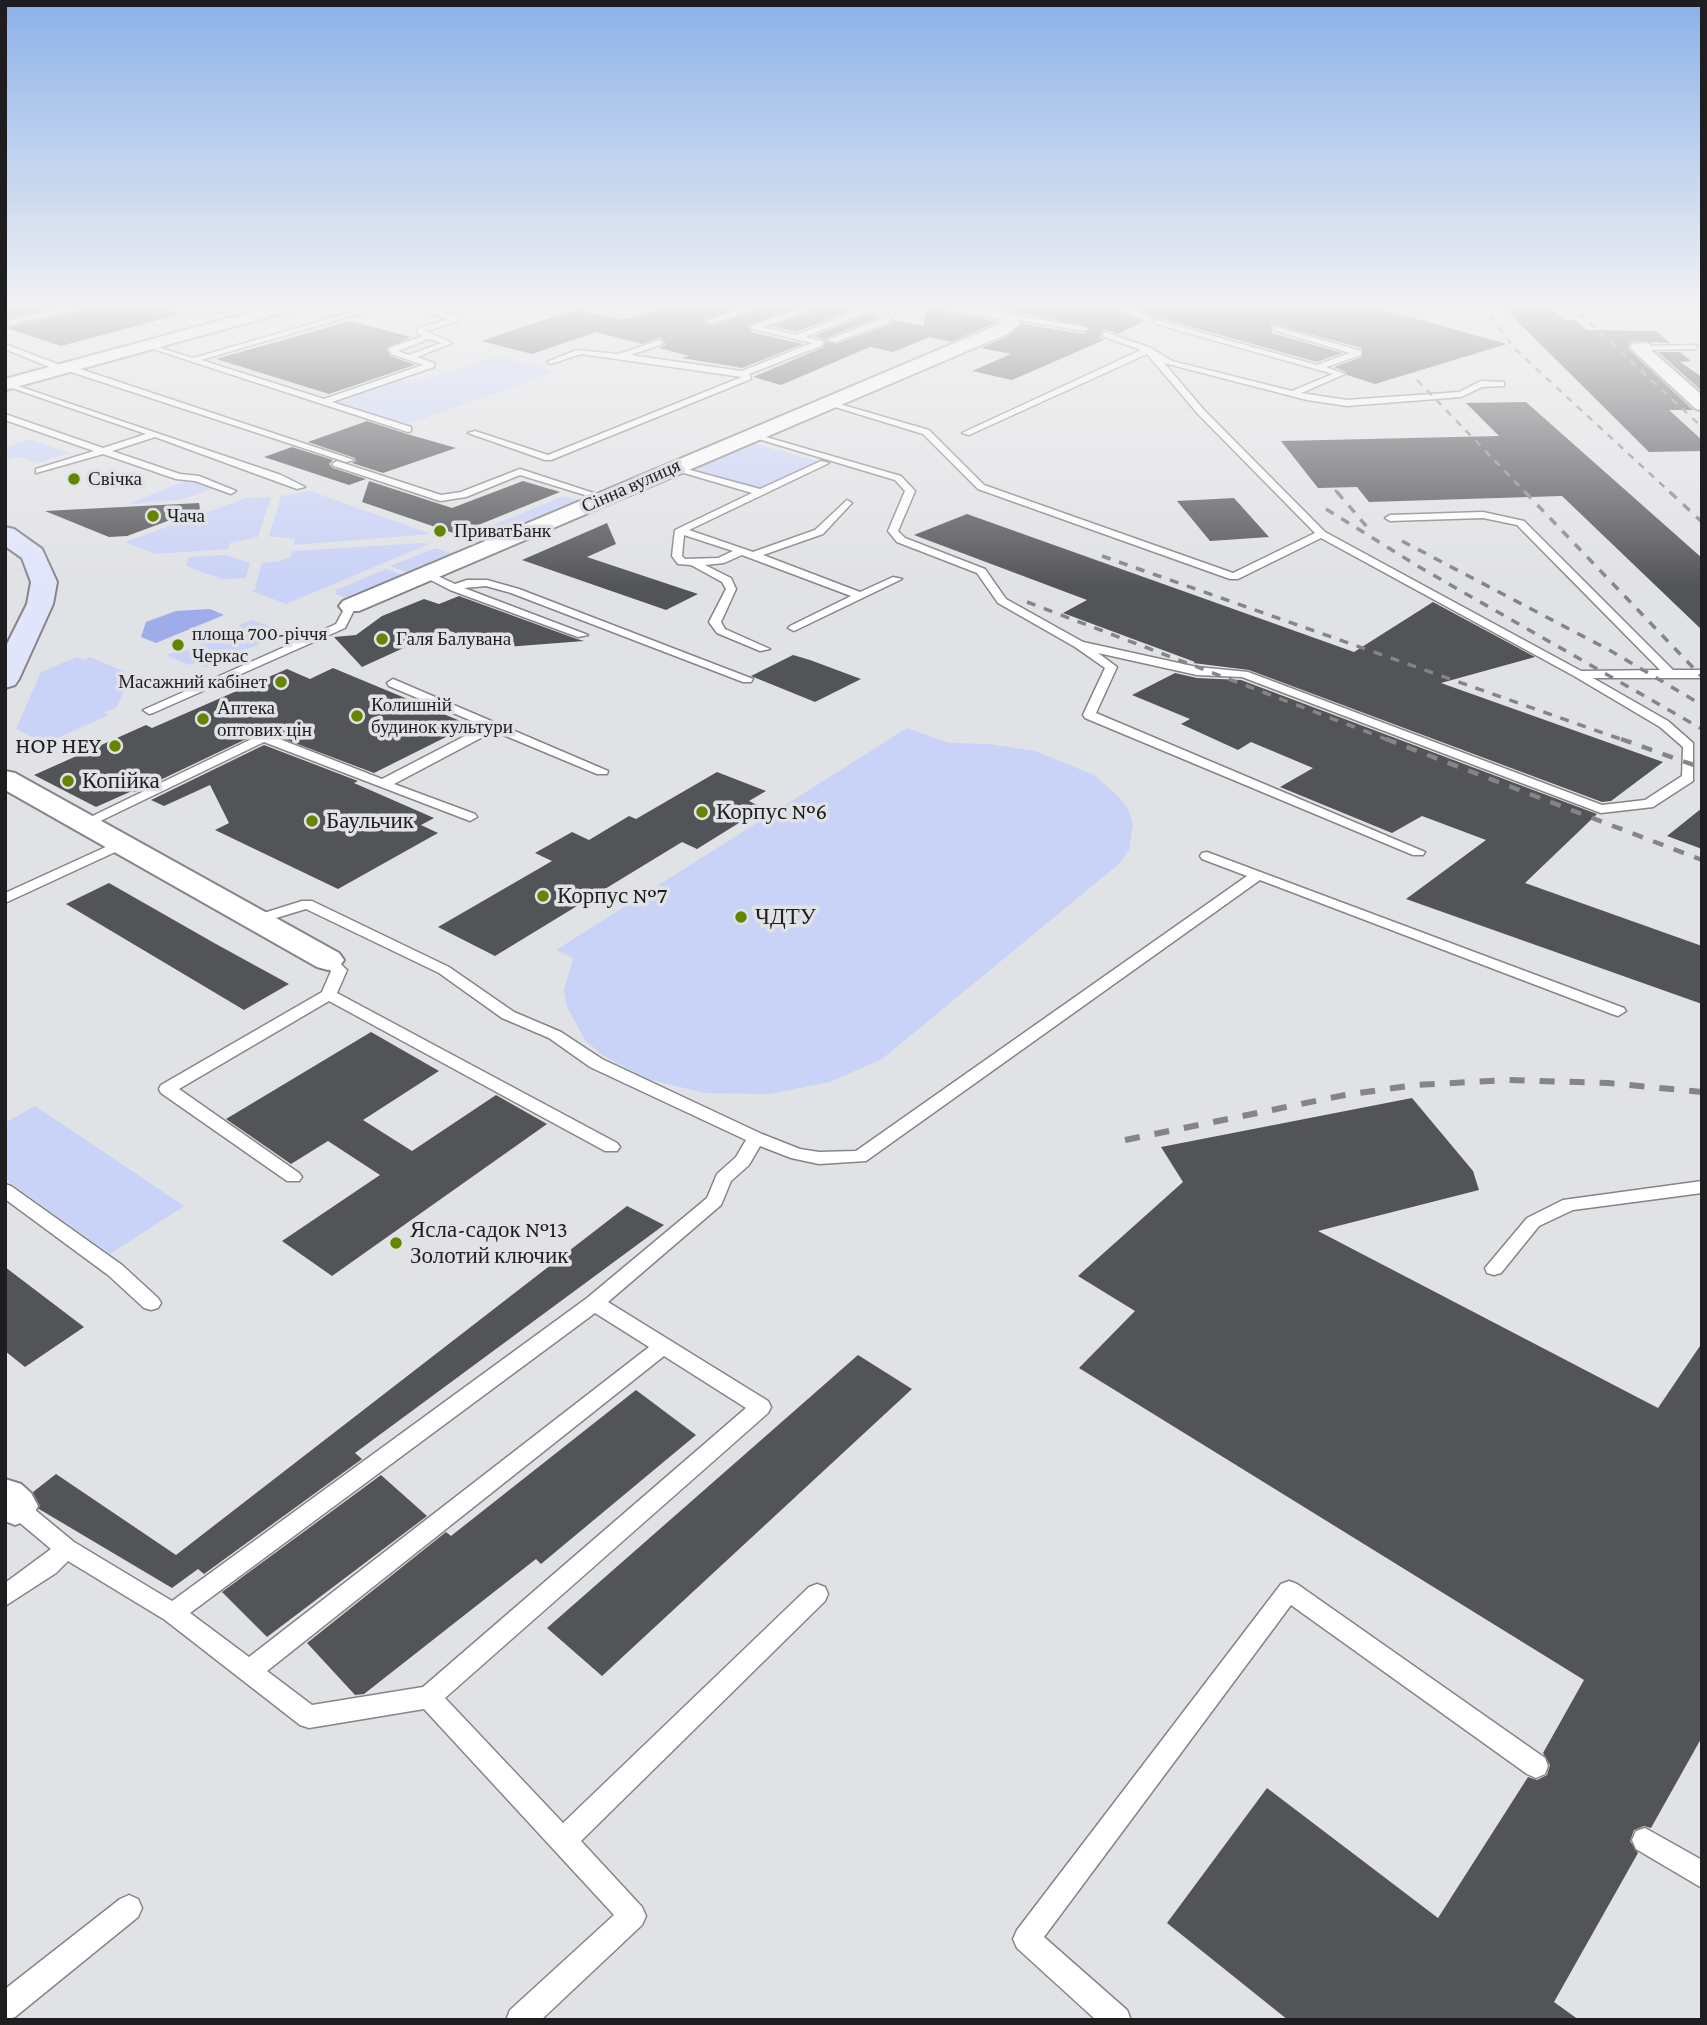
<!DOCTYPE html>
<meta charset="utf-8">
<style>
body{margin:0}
#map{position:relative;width:1707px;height:2025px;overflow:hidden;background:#e1e2e5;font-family:"Crimson Pro",serif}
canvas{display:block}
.frame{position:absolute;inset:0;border:7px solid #1e1e20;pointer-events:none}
</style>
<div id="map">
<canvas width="1707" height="2025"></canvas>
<div class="frame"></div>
</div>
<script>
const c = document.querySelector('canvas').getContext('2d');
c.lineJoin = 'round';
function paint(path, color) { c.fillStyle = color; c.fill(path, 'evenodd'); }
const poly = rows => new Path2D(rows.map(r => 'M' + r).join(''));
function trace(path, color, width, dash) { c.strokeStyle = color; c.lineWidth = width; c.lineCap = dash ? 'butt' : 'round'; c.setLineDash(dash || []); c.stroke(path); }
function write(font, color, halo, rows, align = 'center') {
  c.font = font + ' "Crimson Pro",serif'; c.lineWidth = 7; c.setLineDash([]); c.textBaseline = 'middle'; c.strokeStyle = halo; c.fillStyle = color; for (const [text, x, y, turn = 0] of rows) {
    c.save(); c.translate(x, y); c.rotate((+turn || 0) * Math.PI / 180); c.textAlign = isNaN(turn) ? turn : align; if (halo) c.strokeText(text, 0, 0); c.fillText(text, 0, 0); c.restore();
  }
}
const green = poly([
 [497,356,558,371,408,424,330,401,398,378,414,383],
 [29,439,70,453,38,463,19,457,5,461,5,447],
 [746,441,773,449,824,463,761,492,680,470],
 [187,480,212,489,181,500,128,504],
 [310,491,431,534,294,545,295,539,269,536,281,496],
 [563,496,583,502,513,531,500,532,486,528],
 [271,497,258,537,230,543,228,549,155,554,125,542,246,498],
 [424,543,429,544,286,604,252,591,258,589,255,587,262,563,279,561,291,557,292,551],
 [436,548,457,555,437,560,440,562,412,574,390,566],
 [226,555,250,563,246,578,221,579,186,566,188,557],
 [386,569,406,576,351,600,335,594,336,590],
 [253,620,276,629,271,632,280,635,205,667,195,663,189,665,166,655,181,650,185,651,242,627,239,625],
 [77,657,84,660,90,657,126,672,120,675,129,679,117,707,104,713,109,715,55,739,50,737,41,741,16,729,41,672],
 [907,728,949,743,989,744,1035,751,1094,775,1120,798,1128,810,1133,824,1129,850,1120,863,882,1059,830,1082,769,1094,705,1093,647,1079,602,1055,585,1040,567,1007,564,990,573,958,556,950],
 [35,1106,184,1206,110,1254,5,1179,5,1123]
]);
const water = poly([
 [210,609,224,615,156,643,141,637,146,622,176,611]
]);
const building = poly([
 [29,304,69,304,5,319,5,310],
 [89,304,147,304,181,314,61,346,6,328,88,308],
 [674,304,750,304,704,320,712,326,772,304,807,304,749,325,751,332,803,344,742,368,682,358,689,356,659,348,666,345,661,337,642,344,596,332,532,354,481,341,577,309,622,320],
 [814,304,851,311,796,332,772,326,813,311],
 [926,304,937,304,941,310,997,322,951,342,930,337,893,352,870,347,781,385,753,377,824,347,825,339,814,336,868,314,879,317,827,338,826,341,836,344,888,325,893,320,924,326],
 [983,304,1115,304,1112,306,1113,309,1143,322,1118,334,1104,329,1099,337,1104,340,1012,380,972,371,1011,354,981,348,1008,336,1023,324,1084,334,1090,328],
 [1138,304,1363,304,1507,344,1375,384,1347,375,1346,372,1334,367,1362,357,1362,348,1271,324,1272,333,1342,353,1317,362,1155,317,1133,307],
 [1501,305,1549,305,1564,320,1576,320,1586,330,1656,331,1670,343,1632,341,1627,348,1693,410,1669,410,1702,440,1702,451,1649,452],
 [350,321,411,337,387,349,390,356,415,365,329,394,216,359],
 [1658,352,1680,352,1691,361,1680,362,1702,377,1702,391],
 [1526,402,1702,558,1702,630,1562,496,1369,502,1357,487,1318,488,1281,441,1499,436,1466,403],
 [367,421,407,434,456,448,383,473,352,463,356,461,355,458,308,442],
 [292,447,333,460,329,464,333,468,366,479,349,485,264,457],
 [369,481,452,508,523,481,560,492,456,534,362,502],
 [1234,498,1269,537,1210,541,1177,501],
 [199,503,200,509,127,536,109,537,45,511],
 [967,514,1354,652,1433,602,1535,657,1441,683,1663,762,1611,801,1602,802,1249,670,1193,663,1195,662,1063,613,1087,600,914,535],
 [607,523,616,544,587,557,698,594,666,610,522,560],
 [459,596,577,639,584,641,493,648,445,629,362,667,334,637,356,635,382,616,424,599,439,604],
 [793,655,810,660,861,679,815,702,751,676],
 [333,668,470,725,374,773,263,731,135,792,132,791,96,807,34,775,146,725,152,728,287,669,310,679],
 [1175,673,1197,678,1241,680,1597,814,1525,883,1702,946,1702,1004,1406,899,1486,840,1422,816,1392,833,1280,787,1313,768,1251,742,1238,750,1181,724,1190,719,1132,695],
 [264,745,358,781,354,783,434,818,421,825,438,833,338,889,215,830,229,823,210,785,164,806,151,800],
 [717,772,766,791,749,801,763,808,697,849,682,842,495,956,438,927,552,861,535,853,572,832,589,840,629,816,636,819],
 [1702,808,1702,849,1667,836],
 [109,883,216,944,289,984,244,1010,66,904],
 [371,1032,439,1071,363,1120,412,1151,496,1095,547,1124,332,1276,282,1241,380,1175,328,1141,291,1164,226,1119],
 [1412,1098,1473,1171,1479,1190,1318,1231,1658,1408,1702,1343,1702,1737,1651,1828,1644,1826,1634,1830,1630,1841,1638,1853,1554,2002,1579,2020,1288,2020,1167,1923,1267,1788,1438,1918,1528,1777,1537,1780,1547,1775,1550,1765,1543,1753,1584,1680,1079,1368,1135,1311,1078,1276,1183,1182,1161,1147],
 [627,1206,664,1225,355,1453,362,1459,204,1574,198,1569,172,1588,39,1509,33,1492,56,1474,176,1555],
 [5,1267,84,1327,25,1367,5,1351],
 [858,1355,912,1389,602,1676,547,1628],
 [636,1390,696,1435,541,1564,536,1559,364,1694,355,1695,307,1643,446,1532,451,1536],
 [381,1475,427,1516,267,1637,222,1592]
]);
const lane = poly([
 [79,304,87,305,5,326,5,322,79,304],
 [150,304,164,304,194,310,250,304,219,313,194,314,150,304],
 [381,304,392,304,201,360,324,399,423,365,391,354,389,348,423,336,417,333,417,329,447,319,401,304,412,304,458,317,458,321,426,331,452,343,417,357,434,363,434,367,332,402,411,427,411,431,408,432,144,346,148,344,193,358,381,304],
 [429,339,441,343,409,355,398,351,429,339],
 [583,304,595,304,607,308,603,310,583,304],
 [758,304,769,304,713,323,706,321,758,304],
 [876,304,886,304,805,337,823,341,823,345,749,374,751,379,551,460,545,460,468,433,475,431,548,455,742,377,581,354,551,364,547,362,577,350,619,354,660,340,663,344,630,355,742,371,812,343,752,329,752,325,812,305,812,309,763,327,796,335,876,304],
 [895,304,903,304,887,323,835,342,828,340,881,319,895,304],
 [1122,304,1135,304,1126,307,1156,320,1149,322,1114,307,1122,304],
 [1002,313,1084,327,1088,329,1084,331,999,317,1002,313],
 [1156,320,1317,365,1350,353,1273,330,1273,326,1361,351,1361,355,1326,367,1345,374,1301,393,1307,394,1347,400,1459,392,1481,381,1504,382,1504,386,1482,387,1461,397,1347,406,1307,400,1164,363,1204,410,1325,532,1581,671,1660,670,1517,525,1483,518,1390,521,1385,518,1390,515,1483,512,1524,521,1673,670,1702,670,1702,678,1593,678,1668,721,1693,743,1693,781,1653,807,1601,813,1242,677,1197,675,1098,653,1117,667,1096,713,1425,852,1423,855,1413,855,1085,718,1083,715,1105,668,1075,647,998,603,977,573,897,542,888,531,905,491,895,480,745,435,752,433,901,476,915,491,898,531,905,538,985,569,1006,599,1083,642,1197,667,1248,672,1602,805,1645,800,1682,776,1683,747,1660,727,1574,676,1321,538,1238,579,1230,579,978,489,923,434,822,403,829,401,929,430,984,485,1233,573,1315,533,1198,414,1147,354,969,435,962,433,1141,350,1102,336,1105,332,1151,348,1172,361,1292,391,1333,374,1156,324,1156,320],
 [5,344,65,367,71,366,354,460,346,462,65,370,59,371,5,349,5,344],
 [1698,345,1695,349,1644,350,1640,348,1644,346,1698,345],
 [6,382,281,475,305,487,297,489,155,437,112,451,180,474,199,476,236,491,231,494,195,481,176,479,103,454,36,473,36,469,94,451,5,420,5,414,103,448,146,434,6,386,6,382],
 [337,461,441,495,461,492,520,469,609,498,601,500,520,475,466,497,440,501,334,466,332,464,337,461],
 [821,461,829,463,689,530,753,552,815,530,847,500,852,503,850,505,823,534,763,555,860,592,893,577,902,579,794,631,788,628,790,626,851,596,742,555,724,563,705,565,731,578,736,589,721,622,725,629,770,649,760,651,717,633,709,622,726,589,722,582,691,565,678,564,672,556,675,530,752,493,667,468,672,465,760,489,821,461],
 [684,535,733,551,718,558,685,559,682,556,684,535],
 [427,571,455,584,467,580,487,580,519,589,753,679,751,682,743,682,511,593,486,586,464,588,588,635,578,637,450,590,423,576,423,572,427,571],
 [347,604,356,606,345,628,153,713,149,714,143,710,336,624,347,604],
 [393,679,608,771,607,774,597,774,494,731,394,784,475,814,477,817,470,821,264,742,90,826,85,827,78,823,264,733,382,779,484,726,389,686,387,683,393,679],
 [121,840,126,841,128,844,126,847,5,903,5,893,121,840],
 [1207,852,1624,1008,1626,1011,1618,1016,1612,1014,1260,880,866,1161,819,1164,791,1158,760,1146,749,1165,731,1181,721,1205,608,1302,768,1401,771,1407,768,1413,445,1698,563,1823,809,1587,817,1584,825,1587,828,1594,825,1601,581,1841,642,1907,646,1916,642,1925,541,2020,506,2020,510,2010,614,1915,424,1709,309,1728,300,1725,165,1620,68,1561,56,1573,5,1606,5,1583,51,1549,7,1512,5,1504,7,1500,15,1497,23,1500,74,1542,172,1601,587,1298,707,1198,717,1174,736,1157,746,1140,590,1067,549,1038,502,1018,439,973,306,909,256,924,251,923,249,920,251,917,302,901,312,901,449,967,514,1012,561,1032,602,1059,762,1134,800,1149,819,1152,856,1151,1247,876,1202,859,1200,856,1202,853,1207,852],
 [595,1313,649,1347,249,1657,190,1613,595,1313],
 [664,1356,746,1408,423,1687,312,1705,267,1671,664,1356],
 [328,955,333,957,347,970,337,993,617,1143,620,1147,617,1151,605,1151,329,1001,179,1089,299,1173,302,1177,299,1181,287,1181,161,1093,159,1089,161,1085,322,992,331,971,320,960,328,955],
 [1702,1181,1702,1193,1573,1210,1539,1226,1501,1273,1494,1275,1487,1273,1485,1268,1527,1218,1563,1200,1702,1181],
 [5,1184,11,1186,122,1265,158,1298,161,1303,158,1308,151,1310,144,1308,108,1275,5,1199,5,1184],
 [1289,1581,1297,1584,1545,1758,1548,1766,1545,1774,1536,1778,1527,1774,1291,1605,1044,1937,1127,2010,1131,2020,1096,2020,1017,1948,1013,1939,1017,1930,1281,1584,1289,1581],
 [1645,1828,1702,1860,1702,1888,1636,1849,1632,1840,1636,1831,1645,1828],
 [129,1895,138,1899,142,1908,138,1917,15,2017,5,2020,5,1989,120,1899,129,1895]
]);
const street = poly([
 [281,304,306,304,304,307,5,390,5,379,281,304],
 [940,304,970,304,1002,310,1021,323,1007,334,359,611,343,611,339,606,343,601,1002,323,997,319,942,307,940,304],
 [1644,343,1650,344,1651,350,1702,395,1702,410,1696,409,1630,348,1632,344,1644,343],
 [5,771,15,773,339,953,344,960,339,967,328,970,317,967,5,790,5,771],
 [5,1479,21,1484,31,1493,38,1506,31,1519,15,1525,5,1521,5,1479]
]);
const secondary = poly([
 [5,527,14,529,42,549,57,582,53,604,19,679,15,685,5,688,5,648,27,604,31,582,22,558,5,546,5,527]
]);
const railFar3 = poly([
 [1482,304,1514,348,1672,494],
 [1569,304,1702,427],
 [1417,380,1527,494],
 [1335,490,1339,494]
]);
const railFar2 = poly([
 [1337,492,1368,528],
 [1525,492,1702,677],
 [1670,492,1702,522],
 [1326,509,1421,568,1702,729],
 [1402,541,1611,651,1702,705],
 [1102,556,1626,741],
 [1027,602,1391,741]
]);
const railFar1 = poly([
 [1386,739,1702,860],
 [1621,739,1702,768]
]);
const rail = poly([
 [1125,1140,1345,1095,1415,1085,1509,1080,1608,1083,1702,1092]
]);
const markers = [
 [74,479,7,"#638501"],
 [153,516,7,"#638501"],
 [440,531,7,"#638501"],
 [382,639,7,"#638501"],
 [178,645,7,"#638501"],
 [281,682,7,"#638501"],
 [357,716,7,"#638501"],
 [203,719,7,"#638501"],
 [115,746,7,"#638501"],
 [68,781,7,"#638501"],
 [702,812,7,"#638501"],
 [312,821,7,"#638501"],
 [543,896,7,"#638501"],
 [741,917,7,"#638501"],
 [396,1243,7,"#638501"]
];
const farPoinames = [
 ["Свічка",88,479],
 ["Чача",167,516],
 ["ПриватБанк",454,531],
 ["площа 700-річчя",192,634],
 ["Черкас",192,656],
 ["Галя Балувана",396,639],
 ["Масажний кабінет",267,682,"right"],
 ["Колишній",371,705],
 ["будинок культури",371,727],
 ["Аптека",217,708],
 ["оптових цін",217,730]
];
const farStreetnames = [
 ["Сінна вулиця",631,486,-24]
];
const poiNames = [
 ["HOP HEY",101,746,"right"],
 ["Копійка",82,781],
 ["Корпус №6",716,812],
 ["Баульчик",326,821],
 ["Корпус №7",557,896],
 ["ЧДТУ",755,917],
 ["Ясла-садок №13",410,1230],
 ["Золотий ключик",410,1256]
];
paint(green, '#c9d2f7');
paint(water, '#9faceb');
paint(building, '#535457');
trace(lane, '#848588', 3);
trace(street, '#848588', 4);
trace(secondary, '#848588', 4);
paint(lane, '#fff');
paint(street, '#fff');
paint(secondary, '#e1e5fb');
trace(railFar3, '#848587', 2.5, [7, 7]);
trace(railFar2, '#848587', 3.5, [9, 9]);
trace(railFar1, '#848587', 4.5, [11, 11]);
trace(rail, '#848587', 6, [15, 15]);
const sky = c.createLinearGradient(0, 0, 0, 587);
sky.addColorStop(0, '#8bb1e9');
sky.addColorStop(0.52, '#f2f2f3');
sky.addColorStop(1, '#f2f2f300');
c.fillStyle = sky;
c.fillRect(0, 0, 1707, 587);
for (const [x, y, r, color] of markers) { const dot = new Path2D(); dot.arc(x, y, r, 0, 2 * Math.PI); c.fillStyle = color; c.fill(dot); trace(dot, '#e1e2e5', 2.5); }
write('19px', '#1e1e20', '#e1e2e5', farPoinames, 'left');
write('19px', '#1e1e20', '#e1e2e5', farStreetnames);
write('23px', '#1e1e20', '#e1e2e5', poiNames, 'left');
</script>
